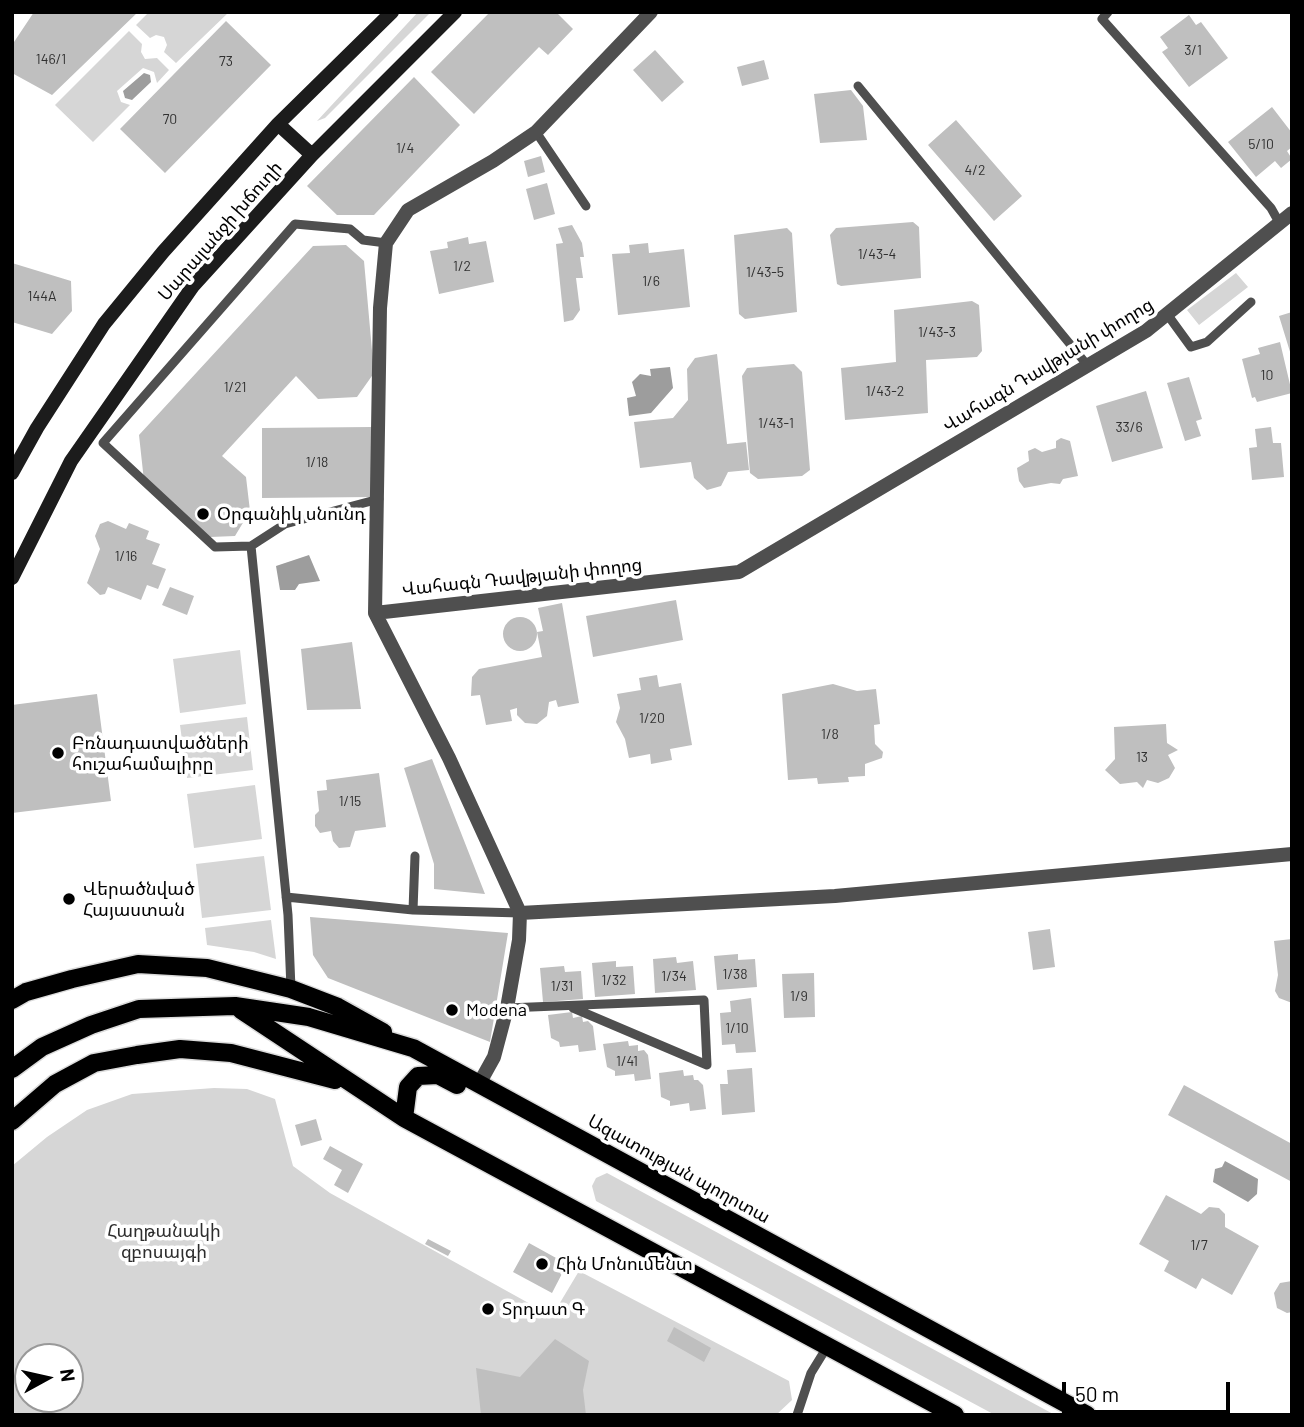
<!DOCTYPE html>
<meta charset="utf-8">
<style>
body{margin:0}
#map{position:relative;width:1304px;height:1427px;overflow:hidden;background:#fff;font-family:Barlow,sans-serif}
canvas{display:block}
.frame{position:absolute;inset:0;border:14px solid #000;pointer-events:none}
.north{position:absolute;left:14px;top:1343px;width:70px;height:70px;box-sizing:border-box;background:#fff;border:2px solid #999;border-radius:50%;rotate:82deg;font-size:19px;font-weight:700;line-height:28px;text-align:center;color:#000}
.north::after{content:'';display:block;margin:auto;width:24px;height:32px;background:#000;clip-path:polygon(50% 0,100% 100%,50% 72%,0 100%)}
.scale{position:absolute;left:1062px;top:1382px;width:168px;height:32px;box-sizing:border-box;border:4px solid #000;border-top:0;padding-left:9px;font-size:21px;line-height:24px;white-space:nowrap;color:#000;-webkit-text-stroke:5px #fff;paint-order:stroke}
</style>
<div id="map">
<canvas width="1304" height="1427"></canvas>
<div class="frame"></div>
<div class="north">N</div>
<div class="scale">50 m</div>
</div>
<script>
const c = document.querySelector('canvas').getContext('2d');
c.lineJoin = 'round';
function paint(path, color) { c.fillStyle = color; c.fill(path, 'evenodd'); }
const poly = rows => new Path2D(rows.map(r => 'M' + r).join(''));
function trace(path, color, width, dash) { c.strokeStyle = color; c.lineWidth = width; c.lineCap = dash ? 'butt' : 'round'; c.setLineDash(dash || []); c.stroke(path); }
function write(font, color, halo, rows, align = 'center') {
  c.font = font + ' Barlow,"Noto Sans Armenian",sans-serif'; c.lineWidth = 7; c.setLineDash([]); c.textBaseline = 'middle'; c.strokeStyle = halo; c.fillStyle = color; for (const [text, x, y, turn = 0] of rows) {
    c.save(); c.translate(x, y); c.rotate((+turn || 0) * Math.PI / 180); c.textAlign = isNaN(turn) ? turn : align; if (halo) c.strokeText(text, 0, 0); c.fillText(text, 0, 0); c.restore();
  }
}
const green = poly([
 [149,12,227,12,228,13,176,63,164,52,167,45,164,37,156,35,150,38,136,25],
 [418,12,431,12,325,118,317,121],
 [129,31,142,44,141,52,145,59,157,58,169,70,157,83,154,72,143,68,117,91,121,102,130,105,93,142,55,105],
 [1236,273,1248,287,1199,325,1187,310],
 [240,650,246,704,180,713,173,659],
 [247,717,253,770,187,778,180,725],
 [255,785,262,839,194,848,187,794],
 [264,856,271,910,202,918,196,864],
 [271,920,276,959,254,952,207,945,205,928],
 [214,1088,247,1089,275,1099,293,1166,330,1193,552,1316,579,1271,789,1381,792,1400,776,1415,12,1415,12,1166,47,1137,87,1110,132,1094],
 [28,1357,70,1357,70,1399,28,1399],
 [607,1173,1055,1415,995,1415,596,1201,592,1186,596,1178]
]);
const water = poly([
 [144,73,150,75,151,82,132,100,125,98,123,91],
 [670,367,673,388,651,413,629,416,627,398,636,396,632,382,640,374,651,376,650,369],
 [309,555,320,581,299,584,295,590,280,590,276,566],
 [1225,1161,1258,1179,1257,1194,1248,1202,1213,1182,1215,1169,1222,1167]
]);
const building = poly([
 [34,12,138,12,52,95,12,73,12,45],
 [490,12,556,12,573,29,548,55,539,47,474,114,431,72],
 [1189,15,1196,25,1201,22,1228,58,1189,87,1162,52,1168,48,1160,37],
 [226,21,271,65,165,173,120,129],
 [655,50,684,82,662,102,633,70],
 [764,60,769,79,742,86,737,67],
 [414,77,460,125,374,215,337,215,307,186],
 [851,90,863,106,867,140,820,143,814,94],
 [1272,107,1292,133,1292,147,1287,151,1292,159,1281,168,1275,161,1256,177,1228,142],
 [956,120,1022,196,994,221,928,145],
 [541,156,545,172,528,177,524,161],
 [547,183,555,214,534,220,526,189],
 [913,222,919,227,921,278,841,286,837,284,830,235,836,228],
 [572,225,582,243,584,257,580,257,583,278,576,278,580,310,573,320,564,322,556,244,563,243,558,228],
 [787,228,792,233,797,312,745,319,739,314,734,235],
 [468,237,469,244,486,241,494,282,439,294,430,251,448,248,447,242],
 [648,243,649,253,684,249,690,307,618,315,612,254,630,253,629,245],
 [346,245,364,261,374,373,357,397,318,399,296,376,222,456,246,477,250,511,235,536,210,537,144,481,139,435,313,246],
 [12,263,71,281,72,311,52,334,12,322],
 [972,301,979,305,982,351,977,357,926,360,928,413,845,420,841,368,896,362,894,310],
 [1292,312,1292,355,1291,355,1279,316],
 [1280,342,1292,393,1257,402,1255,397,1252,398,1242,359,1260,354,1258,348],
 [717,354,727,444,746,442,749,470,728,472,721,486,707,490,694,478,691,462,640,468,634,422,673,418,688,400,687,369,695,358],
 [794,364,802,372,810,470,802,476,758,479,750,473,742,376,747,368],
 [1189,377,1202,419,1196,421,1201,436,1185,441,1167,383],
 [1146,391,1163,448,1112,462,1096,406],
 [372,427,373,497,262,498,262,428],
 [1271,427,1273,443,1281,443,1284,477,1252,480,1249,448,1257,447,1255,429],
 [1061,438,1070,441,1078,476,1063,479,1060,484,1051,483,1024,488,1019,481,1017,468,1029,461,1028,451,1035,448,1042,452,1056,448,1056,441],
 [108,521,126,529,129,523,149,531,146,539,160,544,152,564,166,569,158,589,147,585,141,600,108,587,105,594,100,595,87,583,100,549,95,536,100,524],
 [170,587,194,596,187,615,162,605],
 [676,600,683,640,593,657,586,616],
 [562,603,579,703,558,707,556,700,549,702,547,716,537,724,525,723,517,715,517,708,510,710,512,721,486,725,480,695,471,696,472,677,479,669,542,657,537,632,543,631,538,608],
 '503 634a17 17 0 1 1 34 0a17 17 0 1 1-34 0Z',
 [352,642,361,709,307,710,301,649],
 [657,675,659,687,681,683,692,745,670,749,672,760,651,764,650,754,629,758,625,739,616,722,620,708,617,694,641,690,639,678],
 [833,684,857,691,876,689,880,724,874,725,875,744,883,752,882,758,865,764,865,776,848,777,849,782,818,784,817,778,788,780,782,694],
 [97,694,111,801,12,813,12,705],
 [1166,724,1167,743,1178,750,1168,755,1175,768,1169,778,1158,783,1147,780,1143,788,1137,782,1120,784,1105,770,1115,759,1114,727],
 [432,759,485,894,434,889,434,864,404,768],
 [379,773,386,827,355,831,350,847,339,848,333,841,331,831,320,833,315,826,315,815,319,811,317,791,327,790,326,780],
 [310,917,508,933,490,1042,328,978,313,955],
 [1050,929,1055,967,1033,970,1028,932],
 [1292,939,1292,1003,1279,998,1275,991,1278,975,1274,941],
 [738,954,738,960,755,959,757,987,717,990,714,956],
 [676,957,677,963,693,961,696,990,655,993,653,959],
 [616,961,616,967,633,966,635,994,595,997,592,963],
 [564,966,565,972,581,971,583,999,543,1002,540,968],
 [814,973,815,1017,784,1018,782,974],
 [751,998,756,1052,736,1053,735,1044,722,1045,720,1013,731,1012,730,1001],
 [572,1012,573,1018,582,1016,583,1022,588,1021,593,1026,596,1050,579,1052,578,1045,560,1047,559,1042,551,1038,548,1015],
 [628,1041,629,1046,638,1045,638,1051,644,1050,648,1055,651,1079,635,1081,634,1074,615,1076,615,1071,607,1067,603,1044],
 [752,1068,755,1112,722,1115,720,1084,728,1084,727,1070],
 [683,1070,684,1076,693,1075,694,1080,698,1080,703,1085,706,1109,690,1111,689,1103,670,1106,670,1101,661,1097,659,1073],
 [1184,1085,1292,1144,1292,1182,1168,1115],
 [316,1119,322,1140,301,1146,295,1125],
 [330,1146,363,1164,348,1193,334,1185,342,1170,323,1159],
 [1166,1195,1201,1214,1209,1207,1219,1208,1225,1214,1225,1227,1259,1246,1232,1295,1202,1278,1196,1289,1164,1271,1169,1261,1139,1244],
 [428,1239,451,1251,448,1256,425,1244],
 [529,1243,567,1264,552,1293,513,1272],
 [1292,1281,1292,1312,1287,1313,1277,1308,1274,1293,1280,1283],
 [674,1327,711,1348,704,1362,667,1341],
 [555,1339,589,1361,583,1390,586,1415,481,1415,476,1368,520,1377]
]);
const lane = poly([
 [1108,12,1102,19,1271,208,1280,224],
 [858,86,1088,366],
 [536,132,586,206],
 [1167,314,1191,347,1207,342,1251,302],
 [251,546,215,547,103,443,295,224,350,229,363,240,386,243],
 [286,897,413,910,520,913],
 [413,910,415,856],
 [291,989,288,915,251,546,285,524,379,499],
 [507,1008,704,1000,707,1065,573,1008],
 [797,1415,811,1373,827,1347]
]);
const street = poly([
 [375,613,739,572,1146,331,1292,213],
 [520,913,835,896,1292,854],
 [479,1084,494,1057,507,1008,519,940,520,913,449,758,375,613,380,308,386,243,408,210,493,161,536,132,651,12]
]);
const secondary = poly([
 [278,124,312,155],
 [12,473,37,428,104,324,163,252,278,124,392,12],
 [12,578,71,461,193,286,312,155,455,12]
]);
const primary = poly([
 [12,1000,26,992,72,979,138,964,207,968,291,989,338,1007,383,1032],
 [241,1010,404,1118,955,1415],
 [12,1069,42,1047,91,1025,139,1009,235,1006,309,1017,413,1048,1087,1415],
 [404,1118,408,1087,418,1076,438,1075,457,1085],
 [12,1121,55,1084,94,1063,137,1055,180,1049,231,1053,335,1080]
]);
const markers = [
 [203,514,7,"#000"],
 [58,753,7,"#000"],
 [69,899,7,"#000"],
 [452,1010,7,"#000"],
 [542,1264,7,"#000"],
 [488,1309,7,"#000"]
];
const numberNames = [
 ["3/1",1193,50],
 ["146/1",51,59],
 ["73",226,61],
 ["70",170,119],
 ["5/10",1261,144],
 ["1/4",405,148],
 ["4/2",975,170],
 ["1/43-4",877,254],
 ["1/2",462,266],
 ["1/43-5",765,272],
 ["1/6",651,281],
 ["144A",42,296],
 ["1/43-3",937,332],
 ["10",1267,375],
 ["1/21",235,387],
 ["1/43-2",885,391],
 ["1/43-1",776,423],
 ["33/6",1129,427],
 ["1/18",317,462],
 ["1/16",126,556],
 ["1/20",652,718],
 ["1/8",830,734],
 ["13",1142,757],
 ["1/15",350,801],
 ["1/38",735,974],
 ["1/34",674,976],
 ["1/32",614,980],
 ["1/31",562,986],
 ["1/9",799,996],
 ["1/10",737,1028],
 ["1/41",627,1061],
 ["1/7",1199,1245]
];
const streetNames = [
 ["Սարալանջի խճուղի",220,231,-49],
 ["Վահագն Դավթյանի փողոց",1048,365,-31],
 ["Վահագն Դավթյանի փողոց",522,577,-6],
 ["Ազատության պողոտա",679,1169,29]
];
const poiNames = [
 ["Օրգանիկ սնունդ",217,514],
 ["Բռնադատվածների",72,743],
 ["հուշահամալիրը",72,764],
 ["Վերածնված",83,889],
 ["Հայաստան",83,910],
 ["Modena",466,1010],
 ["Հին Մոնումենտ",556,1264],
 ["Տրդատ Գ",502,1309]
];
const parkNames = [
 ["Հաղթանակի",164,1231],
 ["զբոսայգի",164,1252]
];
paint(green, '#d6d6d6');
paint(water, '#9d9d9d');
paint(building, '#bfbfbf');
trace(primary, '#dbdbdb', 21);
trace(lane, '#4f4f4f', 9);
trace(street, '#4f4f4f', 14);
trace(secondary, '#1c1c1c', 14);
trace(primary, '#000', 18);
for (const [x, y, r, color] of markers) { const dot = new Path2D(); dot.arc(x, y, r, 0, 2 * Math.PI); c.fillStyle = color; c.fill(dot); trace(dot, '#fff', 2.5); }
write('14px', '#303030', null, numberNames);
write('18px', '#000', '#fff', streetNames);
write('18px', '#000', '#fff', poiNames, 'left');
write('18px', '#2d2d2d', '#fff', parkNames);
</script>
